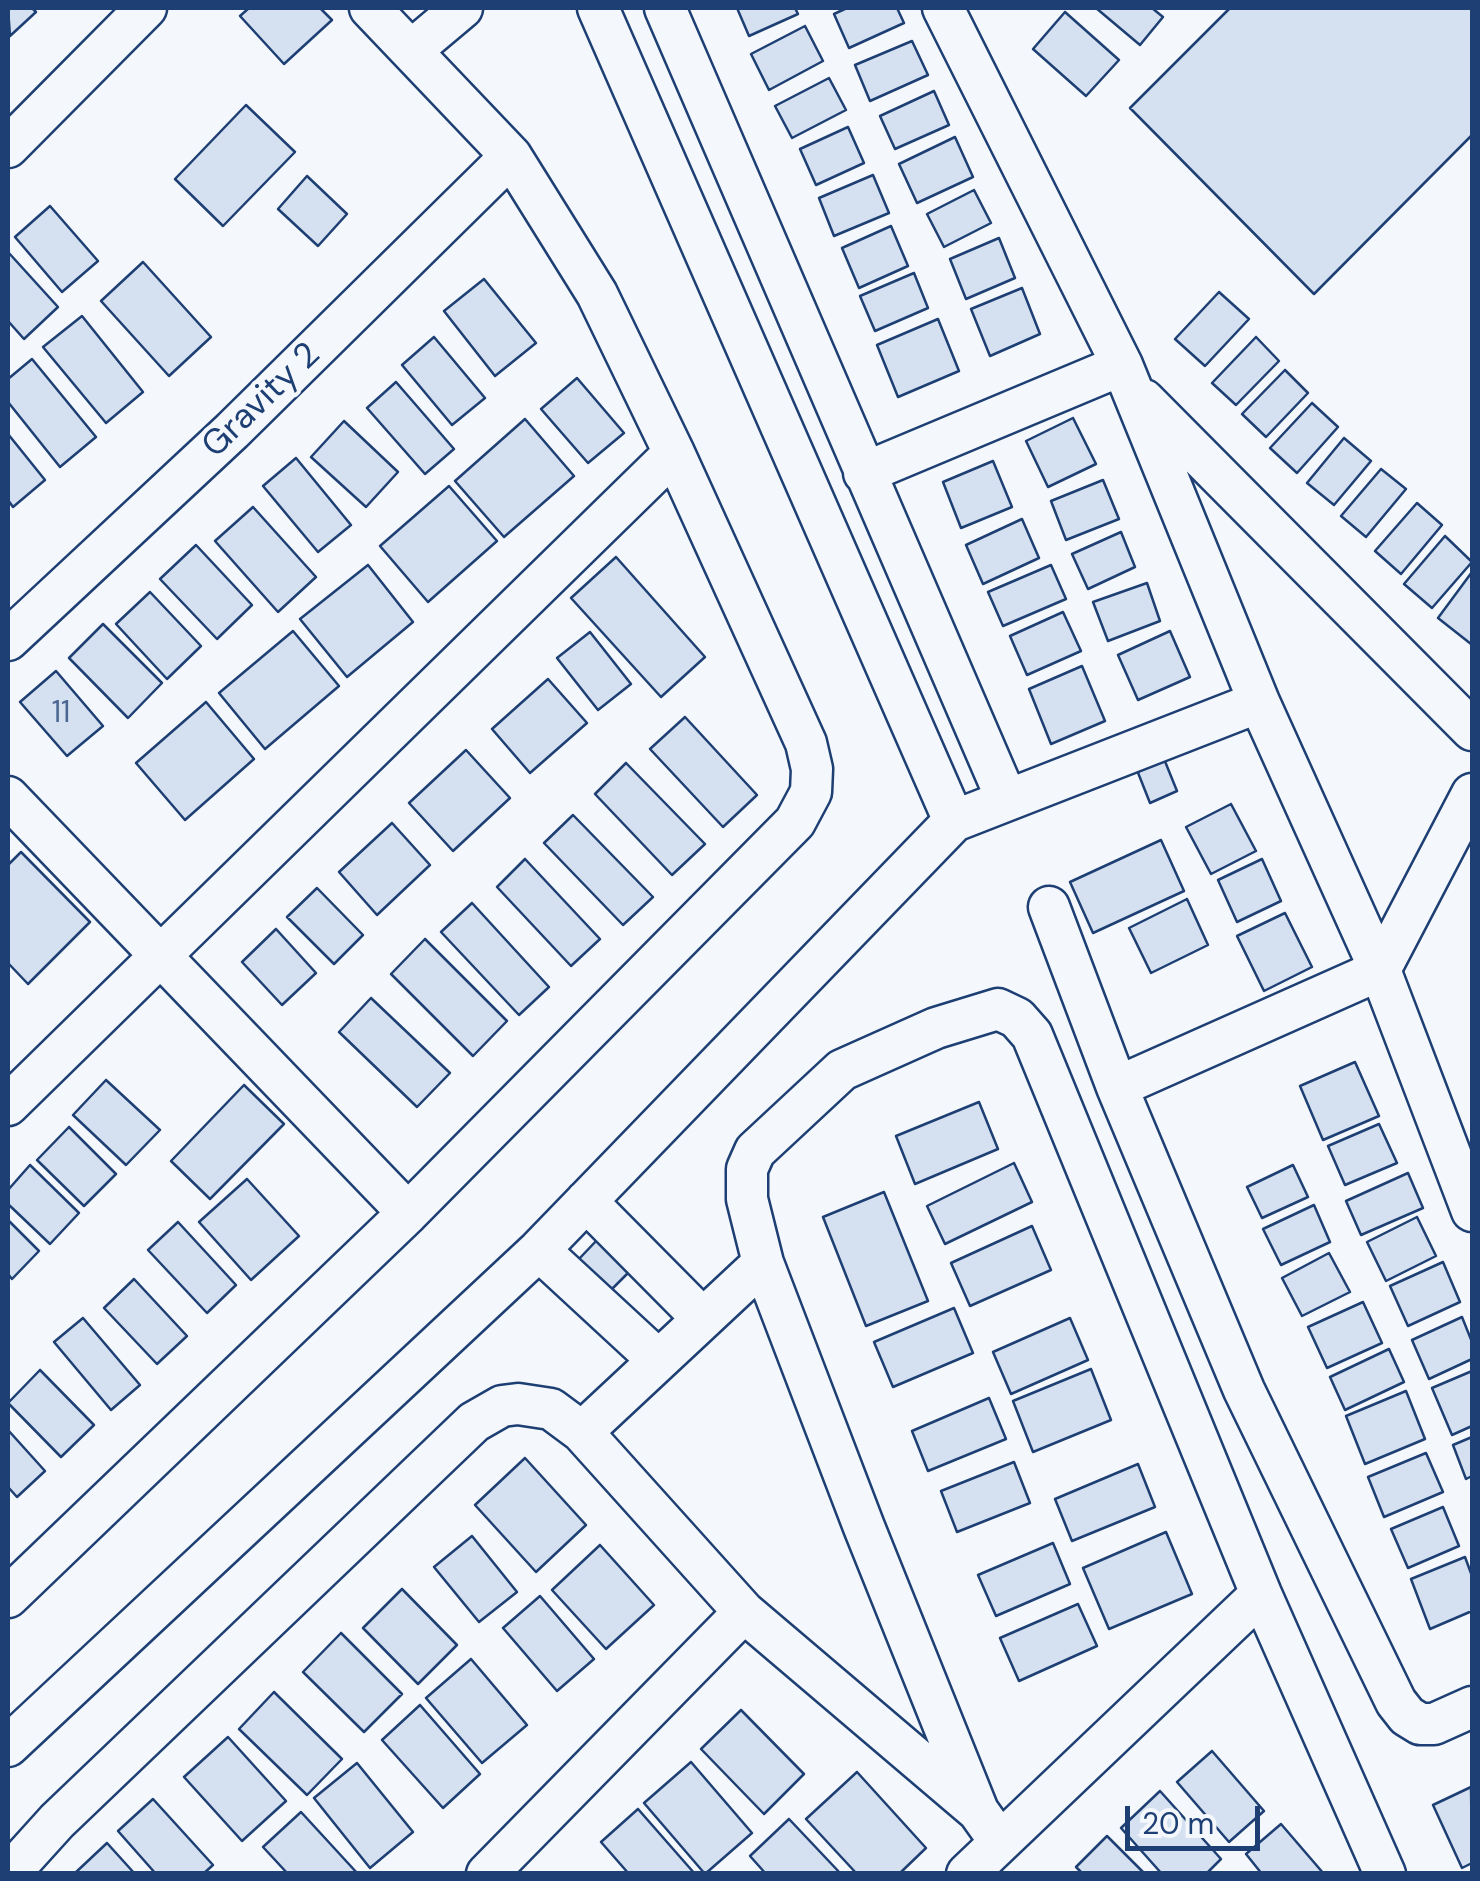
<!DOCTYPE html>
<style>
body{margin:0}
#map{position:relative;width:1480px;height:1881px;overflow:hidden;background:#f4f7fb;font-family:"DM Sans",sans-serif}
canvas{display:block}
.frame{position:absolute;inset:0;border:10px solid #1d3f73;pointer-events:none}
.scale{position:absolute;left:1125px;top:1806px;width:135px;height:45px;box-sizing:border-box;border:5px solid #1d3f73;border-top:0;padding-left:12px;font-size:30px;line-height:35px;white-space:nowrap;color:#1d3f73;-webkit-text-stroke:8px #f4f7fb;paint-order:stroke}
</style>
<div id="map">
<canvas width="1480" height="1881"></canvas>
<div class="frame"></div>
<div class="scale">20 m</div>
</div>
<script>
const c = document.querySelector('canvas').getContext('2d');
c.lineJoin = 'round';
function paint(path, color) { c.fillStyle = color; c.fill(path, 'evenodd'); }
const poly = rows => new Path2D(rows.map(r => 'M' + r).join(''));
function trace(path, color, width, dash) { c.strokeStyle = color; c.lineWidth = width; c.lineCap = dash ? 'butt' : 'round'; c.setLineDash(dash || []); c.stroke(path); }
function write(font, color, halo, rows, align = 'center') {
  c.font = font + ' "DM Sans",sans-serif'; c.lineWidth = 8; c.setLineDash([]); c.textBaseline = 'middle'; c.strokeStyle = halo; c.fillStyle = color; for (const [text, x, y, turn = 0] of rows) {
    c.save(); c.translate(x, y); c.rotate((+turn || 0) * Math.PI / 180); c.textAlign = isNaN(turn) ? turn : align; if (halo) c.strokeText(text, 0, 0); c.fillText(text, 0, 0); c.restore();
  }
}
const building = poly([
 [8,8,32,8,36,12,10,36,8,8],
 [249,8,320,8,332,20,284,64,240,16,249,8],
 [737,8,795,8,798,14,749,36,737,8],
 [847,8,897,8,904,23,849,48,834,14,847,8],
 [1096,8,1152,8,1163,17,1140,45,1096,8],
 [1230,8,1472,8,1472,135,1314,294,1130,108,1230,8],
 [1065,12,1119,60,1086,96,1033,49,1065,12],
 [805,26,823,61,769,90,751,54,805,26],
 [912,41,928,75,870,101,855,65,912,41],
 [829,78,846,110,792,138,775,106,829,78],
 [934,91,949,125,895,149,880,116,934,91],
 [246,105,295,152,223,226,175,179,246,105],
 [848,127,864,163,816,185,800,149,848,127],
 [955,137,973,177,917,203,899,164,955,137],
 [873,175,889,213,834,236,819,198,873,175],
 [307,176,347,214,318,246,278,209,307,176],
 [974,190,991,223,944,247,927,214,974,190],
 [50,206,98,261,62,292,15,237,50,206],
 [891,226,908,266,859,288,842,248,891,226],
 [999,238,1015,278,966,299,950,259,999,238],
 [8,252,58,307,24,339,8,321,8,252],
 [143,262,211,337,169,376,101,301,143,262],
 [914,273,928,308,875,331,860,296,914,273],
 [484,279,536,343,495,376,444,311,484,279],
 [1022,288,1040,334,990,356,971,309,1022,288],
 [1219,292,1249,319,1205,366,1175,339,1219,292],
 [82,316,143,392,106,423,43,347,82,316],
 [938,319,959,371,898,397,877,345,938,319],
 [434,337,485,398,452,425,402,365,434,337],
 [1256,337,1279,361,1236,405,1212,383,1256,337],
 [32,359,96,437,60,467,8,402,8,379,32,359],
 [1285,370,1308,393,1266,437,1242,414,1285,370],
 [577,378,624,433,588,463,541,409,577,378],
 [396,382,454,449,425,474,367,408,396,382],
 [1312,403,1338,427,1297,473,1270,448,1312,403],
 [1073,418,1096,464,1048,487,1026,441,1073,418],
 [525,419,574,476,504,537,455,481,525,419],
 [344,421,398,472,366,507,311,457,344,421],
 [8,434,45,480,13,507,8,500,8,434],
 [1344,438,1371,461,1334,505,1307,483,1344,438],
 [296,458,351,525,318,552,263,486,296,458],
 [993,461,1012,507,961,528,943,482,993,461],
 [1381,469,1406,489,1366,537,1341,516,1381,469],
 [1103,480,1119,519,1066,540,1051,501,1103,480],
 [449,486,497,541,428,602,380,546,449,486],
 [1417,503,1442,525,1401,574,1375,551,1417,503],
 [253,507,316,577,278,612,215,541,253,507],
 [1022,519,1039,558,983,584,966,545,1022,519],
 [1121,532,1135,567,1088,589,1072,554,1121,532],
 [1445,536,1472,562,1432,608,1404,584,1445,536],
 [196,545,252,605,217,639,160,579,196,545],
 [616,557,705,657,661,697,571,598,616,557],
 [368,565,413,622,347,677,300,619,368,565],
 [1051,565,1066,599,1003,626,988,592,1051,565],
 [1472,572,1472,642,1471,644,1438,618,1472,572],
 [1147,583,1160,621,1108,641,1093,602,1147,583],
 [150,592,201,646,167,679,116,624,150,592],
 [1063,612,1081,651,1027,675,1010,636,1063,612],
 [103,624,162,683,128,718,69,658,103,624],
 [293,631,339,686,265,749,219,693,293,631],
 [1170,631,1190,677,1138,700,1118,655,1170,631],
 [590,632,631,684,598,710,557,658,590,632],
 [1082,666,1105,721,1051,744,1029,689,1082,666],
 [56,671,103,726,67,756,20,702,56,671],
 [548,679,587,723,530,773,492,729,548,679],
 [206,702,254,759,185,820,136,763,206,702],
 [685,717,757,795,723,827,650,749,685,717],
 [1160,749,1177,791,1150,803,1133,760,1160,749],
 [466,750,510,798,453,851,409,803,466,750],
 [626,763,705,844,672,875,595,794,626,763],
 [1231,804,1256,851,1211,874,1186,827,1231,804],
 [573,815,653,897,623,925,544,843,573,815],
 [392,823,430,865,377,915,339,872,392,823],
 [1161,840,1184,891,1093,933,1070,882,1161,840],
 [21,852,90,922,28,984,8,963,8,865,21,852],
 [525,859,600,939,571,966,497,887,525,859],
 [1262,859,1281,901,1237,922,1218,880,1262,859],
 [317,888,363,935,334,964,287,917,317,888],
 [1187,899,1208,945,1151,973,1129,928,1187,899],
 [472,903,549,987,519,1015,441,932,472,903],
 [1285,913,1312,967,1264,991,1237,936,1285,913],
 [276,929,316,973,282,1005,242,962,276,929],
 [425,939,507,1021,473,1056,391,974,425,939],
 [371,998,450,1073,417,1107,339,1032,371,998],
 [1355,1062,1379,1116,1323,1140,1300,1086,1355,1062],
 [106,1080,160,1130,126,1165,73,1115,106,1080],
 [244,1085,284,1124,210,1199,171,1161,244,1085],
 [979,1102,998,1149,915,1184,896,1136,979,1102],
 [1379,1124,1397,1163,1345,1185,1328,1146,1379,1124],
 [69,1127,116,1174,84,1206,37,1160,69,1127],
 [1014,1163,1032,1202,945,1244,927,1206,1014,1163],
 [30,1165,79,1213,50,1244,8,1204,8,1190,30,1165],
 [1293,1165,1308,1197,1262,1218,1247,1187,1293,1165],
 [1408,1173,1423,1208,1361,1235,1346,1201,1408,1173],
 [247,1179,299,1236,251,1280,199,1222,247,1179],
 [884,1192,928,1301,866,1326,823,1217,884,1192],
 [1314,1205,1330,1242,1281,1265,1263,1229,1314,1205],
 [1417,1217,1436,1256,1386,1281,1367,1242,1417,1217],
 [8,1220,39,1251,12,1279,8,1274,8,1220],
 [178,1222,236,1285,207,1313,148,1250,178,1222],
 [1032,1226,1051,1270,970,1306,951,1263,1032,1226],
 [598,1239,630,1271,610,1291,578,1260,598,1239],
 [1329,1253,1350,1292,1302,1316,1282,1278,1329,1253],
 [1443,1262,1460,1302,1408,1326,1390,1286,1443,1262],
 [134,1279,187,1336,157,1364,104,1308,134,1279],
 [1363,1302,1382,1343,1327,1368,1308,1327,1363,1302],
 [954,1308,973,1353,893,1387,874,1342,954,1308],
 [1462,1317,1472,1342,1472,1359,1429,1379,1412,1340,1462,1317],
 [83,1318,140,1385,111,1410,54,1342,83,1318],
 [1070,1318,1088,1360,1011,1394,993,1352,1070,1318],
 [1389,1349,1404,1382,1345,1410,1330,1377,1389,1349],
 [1091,1369,1111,1420,1033,1452,1013,1401,1091,1369],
 [40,1370,94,1425,61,1457,8,1403,40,1370],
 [1472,1371,1472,1426,1452,1435,1432,1388,1472,1371],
 [1406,1391,1425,1439,1365,1464,1346,1416,1406,1391],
 [989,1398,1006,1439,928,1471,912,1431,989,1398],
 [8,1430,45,1471,17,1497,8,1487,8,1430],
 [1472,1437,1472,1476,1466,1479,1453,1445,1472,1437],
 [1426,1453,1443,1492,1384,1517,1368,1477,1426,1453],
 [525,1458,586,1525,536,1572,475,1505,525,1458],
 [1014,1462,1030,1503,957,1532,941,1491,1014,1462],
 [1138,1464,1155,1507,1072,1541,1055,1499,1138,1464],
 [1443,1507,1459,1546,1408,1568,1391,1529,1443,1507],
 [1166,1532,1192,1594,1109,1629,1083,1568,1166,1532],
 [472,1536,517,1592,479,1622,434,1567,472,1536],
 [1053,1543,1070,1584,996,1616,978,1575,1053,1543],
 [600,1545,654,1605,606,1649,552,1590,600,1545],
 [1465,1557,1472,1576,1472,1611,1430,1629,1411,1579,1465,1557],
 [402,1589,457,1645,418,1684,363,1628,402,1589],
 [540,1596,594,1659,557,1691,503,1628,540,1596],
 [1078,1604,1097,1646,1019,1681,1000,1638,1078,1604],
 [341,1633,402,1694,364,1732,303,1672,341,1633],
 [471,1659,527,1725,482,1763,426,1698,471,1659],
 [274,1692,342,1759,307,1795,239,1729,274,1692],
 [420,1705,480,1774,443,1808,382,1740,420,1705],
 [741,1710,804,1774,764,1814,701,1749,741,1710],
 [228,1737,286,1801,242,1841,184,1777,228,1737],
 [1212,1751,1264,1811,1229,1842,1177,1782,1212,1751],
 [691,1762,752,1833,705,1874,644,1803,691,1762],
 [357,1763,413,1832,370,1868,314,1798,357,1763],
 [857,1772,926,1848,899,1874,857,1874,806,1819,857,1772],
 [1471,1787,1472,1863,1462,1868,1433,1805,1471,1787],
 [1160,1791,1221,1859,1206,1874,1162,1874,1121,1828,1160,1791],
 [153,1799,213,1865,203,1874,156,1874,118,1831,153,1799],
 [638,1809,695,1874,629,1874,601,1842,638,1809],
 [301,1812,358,1874,288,1874,263,1847,301,1812],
 [789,1819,841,1874,766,1874,750,1856,789,1819],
 [1281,1824,1324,1874,1262,1874,1246,1854,1281,1824],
 [1107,1836,1145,1874,1083,1874,1076,1867,1107,1836],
 [107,1843,135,1874,74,1874,107,1843]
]);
const street = poly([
 [598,8,954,821],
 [665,8,1007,800],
 [943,8,1122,365,1259,702,1380,970,1472,1211],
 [412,50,462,8],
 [8,147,146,8],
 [1144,400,1472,730],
 [864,473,1122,365],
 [8,640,232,431,511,156],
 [8,797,408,1213],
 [1049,907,1117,1087,1244,1390,1396,1702,1407,1716,1420,1724,1434,1724,1472,1707],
 [1117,1087,1380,970,1472,794],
 [8,1105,674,453],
 [586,1201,703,1319],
 [539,1250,658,1360],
 [582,1432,763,1263],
 [8,1597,408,1213,795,822,811,792,812,769,806,743,674,453,597,294,511,156,370,8],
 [8,1746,539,1250,954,821,1259,702],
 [978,1811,864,1527,763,1263,747,1199,747,1169,755,1151,842,1070,936,1028,998,1009,1017,1018,1032,1035,1261,1594,1385,1874],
 [9,1874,57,1821,474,1422,502,1406,518,1404,551,1409,582,1432,744,1612,978,1811,1000,1842],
 [487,1874,744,1612],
 [967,1874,1261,1594]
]);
const numberNames = [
 ["11",61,714]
];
const streetNames = [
 ["Gravity 2",262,401,-44]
];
paint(building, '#d5e0f0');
trace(building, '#1d3f73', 2.5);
trace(street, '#1d3f73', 45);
trace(street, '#f4f7fb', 40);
write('30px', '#4b6792', null, numberNames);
write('35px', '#1d3f73', '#f4f7fb', streetNames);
</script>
